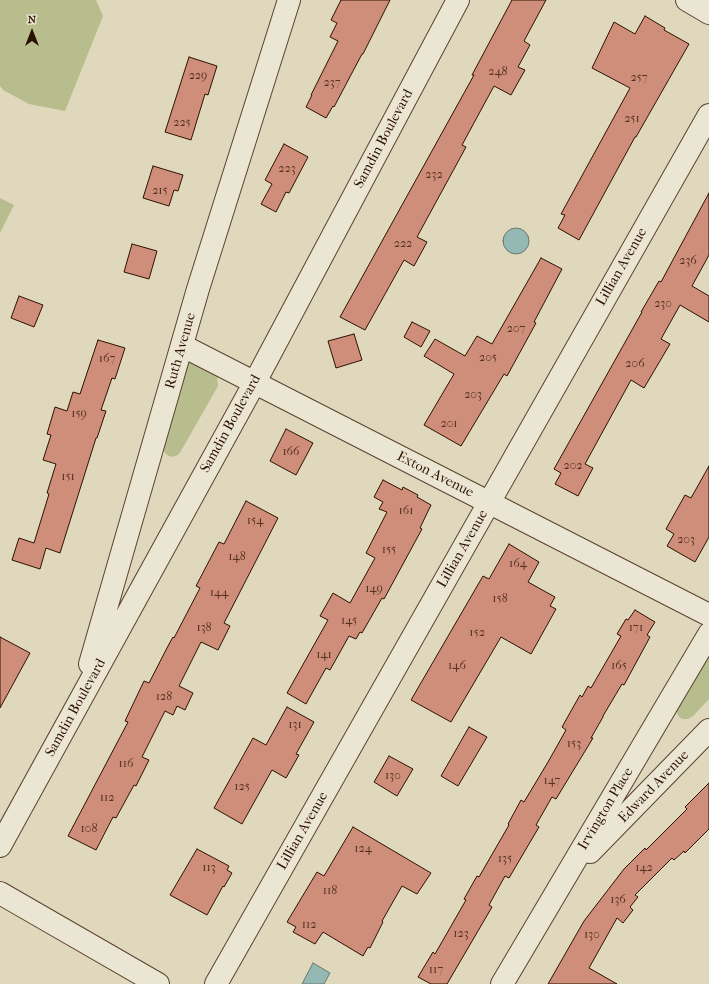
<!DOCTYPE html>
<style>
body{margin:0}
#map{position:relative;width:709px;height:984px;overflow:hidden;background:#e0d8bc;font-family:"IM FELL French Canon",serif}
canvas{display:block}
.north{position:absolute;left:12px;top:12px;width:40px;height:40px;-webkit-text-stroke:3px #ebe6d3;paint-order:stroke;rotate:0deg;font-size:11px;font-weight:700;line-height:16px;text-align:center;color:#2d1100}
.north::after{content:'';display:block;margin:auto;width:14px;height:18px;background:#2d1100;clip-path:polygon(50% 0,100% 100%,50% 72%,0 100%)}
</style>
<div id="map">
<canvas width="709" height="984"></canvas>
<div class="north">N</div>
</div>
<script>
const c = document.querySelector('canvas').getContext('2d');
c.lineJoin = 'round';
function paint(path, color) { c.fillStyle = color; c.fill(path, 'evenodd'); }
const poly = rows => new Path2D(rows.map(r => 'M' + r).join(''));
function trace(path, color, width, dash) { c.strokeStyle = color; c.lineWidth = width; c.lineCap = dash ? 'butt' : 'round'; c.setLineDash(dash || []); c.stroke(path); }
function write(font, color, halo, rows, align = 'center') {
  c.font = font + ' "IM FELL French Canon",serif'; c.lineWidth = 3.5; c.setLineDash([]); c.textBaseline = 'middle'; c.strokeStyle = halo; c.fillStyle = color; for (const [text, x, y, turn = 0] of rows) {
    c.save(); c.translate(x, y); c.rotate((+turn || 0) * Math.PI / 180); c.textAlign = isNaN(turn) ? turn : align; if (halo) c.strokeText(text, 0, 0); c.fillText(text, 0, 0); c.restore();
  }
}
const green = poly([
 [0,0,96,0,103,16,65,111,29,104,3,90,0,86],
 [0,198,14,205,0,233],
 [189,363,193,363,214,373,217,377,218,386,181,451,178,455,172,457,167,455,161,448,185,366],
 [709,651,709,699,693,716,688,719,683,719,679,717,675,709]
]);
const water = poly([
 '503 241a13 13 0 1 1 26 0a13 13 0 1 1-26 0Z',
 [313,963,330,973,324,984,302,984,313,963]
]);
const building = poly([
 [341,0,390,0,363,54,362,54,334,107,333,106,326,118,306,107,312,95,311,95,338,41,330,37,337,23,331,20,341,0],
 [512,0,546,0,524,41,530,45,518,67,525,70,511,95,494,86,462,145,466,147,417,237,427,242,414,266,404,260,365,330,340,317,474,75,472,75,512,0],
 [645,16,665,28,664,30,689,44,636,137,635,137,579,240,558,228,565,215,561,214,630,88,592,68,614,22,635,34,645,16],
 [189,57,217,66,208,95,205,94,191,140,165,132,189,57],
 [284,144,308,157,289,193,286,192,276,212,261,204,272,184,265,180,284,144],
 [153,166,183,175,178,191,174,190,169,206,143,198,153,166],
 [709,193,709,255,692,286,709,296,709,322,680,305,661,339,670,344,644,388,631,380,585,464,593,468,578,496,555,484,561,473,554,469,642,312,641,312,659,281,661,282,709,193],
 [132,244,157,251,149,279,124,272,132,244],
 [541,258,562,269,534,322,536,323,507,376,504,374,461,446,424,425,454,374,424,356,435,339,465,356,477,336,492,344,541,258],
 [19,296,43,305,34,327,11,318,19,296],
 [412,322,430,331,421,347,404,337,412,322],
 [354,334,362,360,336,368,328,341,354,334],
 [98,340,125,348,115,379,112,378,101,410,106,411,97,438,96,438,60,553,46,548,40,569,12,560,19,538,34,543,49,494,47,493,56,464,43,460,51,435,47,434,55,407,67,411,73,392,80,394,98,340],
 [286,429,313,443,296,475,270,461,286,429],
 [709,466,709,537,695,562,667,546,674,534,666,529,685,495,691,498,709,466],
 [383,480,402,490,403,487,418,495,417,497,431,505,420,528,422,529,384,599,382,598,362,633,360,632,356,639,349,636,330,670,326,668,306,704,287,693,328,620,320,616,333,593,350,603,375,558,366,553,387,512,379,509,383,502,374,497,383,480],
 [246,501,278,518,224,623,230,626,218,650,201,642,179,686,193,693,185,710,177,706,173,715,165,711,142,757,149,760,136,786,134,785,116,818,113,817,96,850,68,836,128,722,125,721,144,681,149,683,168,646,173,637,174,638,200,588,196,586,219,542,224,544,246,501],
 [509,544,539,562,528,582,555,597,550,606,556,609,531,654,501,637,451,722,411,700,483,576,489,579,509,544],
 [635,610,655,622,647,635,650,637,624,685,622,684,603,716,603,717,591,738,593,738,556,799,552,797,536,825,539,827,509,878,505,876,489,905,492,907,447,984,431,984,418,977,433,952,435,954,466,900,464,899,477,876,479,877,509,825,508,824,521,800,524,802,548,762,566,730,562,727,580,695,582,697,588,686,591,688,621,636,617,634,626,619,628,620,635,610],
 [0,637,30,653,0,708,0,637],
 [287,707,314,722,296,754,299,755,286,778,272,770,242,824,214,808,253,738,266,745,287,707],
 [469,727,487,737,458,786,441,776,469,727],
 [389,756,413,769,397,796,374,782,389,756],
 [709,783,709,829,685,853,684,851,674,860,672,858,635,895,638,897,630,907,633,910,623,923,617,918,589,968,617,984,548,984,584,921,624,869,645,848,646,850,687,809,685,807,709,783],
 [353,827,431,873,417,894,402,886,382,921,383,922,370,948,368,947,363,956,323,932,315,944,293,932,296,927,287,922,317,872,324,876,353,827],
 [197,849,229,866,227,870,232,873,224,887,223,886,207,915,170,895,197,849]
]);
const minor = poly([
 [687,0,709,13],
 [183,346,709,615],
 [90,664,198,289,289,0],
 [0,846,255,382,458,0],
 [590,852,709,730],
 [0,893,158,984],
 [216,984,709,115],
 [502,984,709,634]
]);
const numberNames = [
 ["248",498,72],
 ["229",198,76],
 ["257",639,78],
 ["237",332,83],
 ["251",632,119],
 ["225",182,123],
 ["223",287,169],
 ["232",434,175],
 ["215",160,191],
 ["222",403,244],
 ["236",688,261],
 ["230",663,304],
 ["207",516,329],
 ["205",488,358],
 ["167",107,359],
 ["206",635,364],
 ["203",473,395],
 ["159",79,414],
 ["201",449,424],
 ["166",291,452],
 ["202",573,466],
 ["151",68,477],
 ["161",406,511],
 ["154",255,521],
 ["203",686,540],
 ["155",389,550],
 ["148",237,557],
 ["164",518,564],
 ["149",374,589],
 ["144",219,593],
 ["158",500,599],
 ["145",349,621],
 ["138",204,628],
 ["171",636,628],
 ["152",477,633],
 ["141",324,655],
 ["146",457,666],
 ["165",619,666],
 ["128",164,697],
 ["131",295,725],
 ["153",574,744],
 ["116",126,764],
 ["130",393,776],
 ["147",552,781],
 ["125",242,787],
 ["112",107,798],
 ["108",89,829],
 ["124",363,849],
 ["135",505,859],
 ["113",209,868],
 ["142",644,868],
 ["118",330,891],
 ["136",618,900],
 ["112",309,925],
 ["123",461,934],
 ["130",592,935],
 ["117",436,970]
];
const streetNames = [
 ["Samdin Boulevard",384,139,-62],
 ["Lillian Avenue",622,267,-60],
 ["Ruth Avenue",181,351,-74],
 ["Samdin Boulevard",231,424,-61],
 ["Exton Avenue",435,475,27],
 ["Lillian Avenue",463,549,-60],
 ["Samdin Boulevard",76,708,-61],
 ["Edward Avenue",654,787,-46],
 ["Irvington Place",606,809,-59],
 ["Lillian Avenue",303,831,-60]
];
paint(green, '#b7bd8d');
paint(water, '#94b9b4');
trace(water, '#6b766c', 1);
paint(building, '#ce8e7a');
trace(building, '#2d1100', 1);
trace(minor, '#5a432f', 24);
trace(minor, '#ebe6d3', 22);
write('12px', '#55301e', null, numberNames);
write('14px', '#2d1100', '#ebe6d3', streetNames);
</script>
